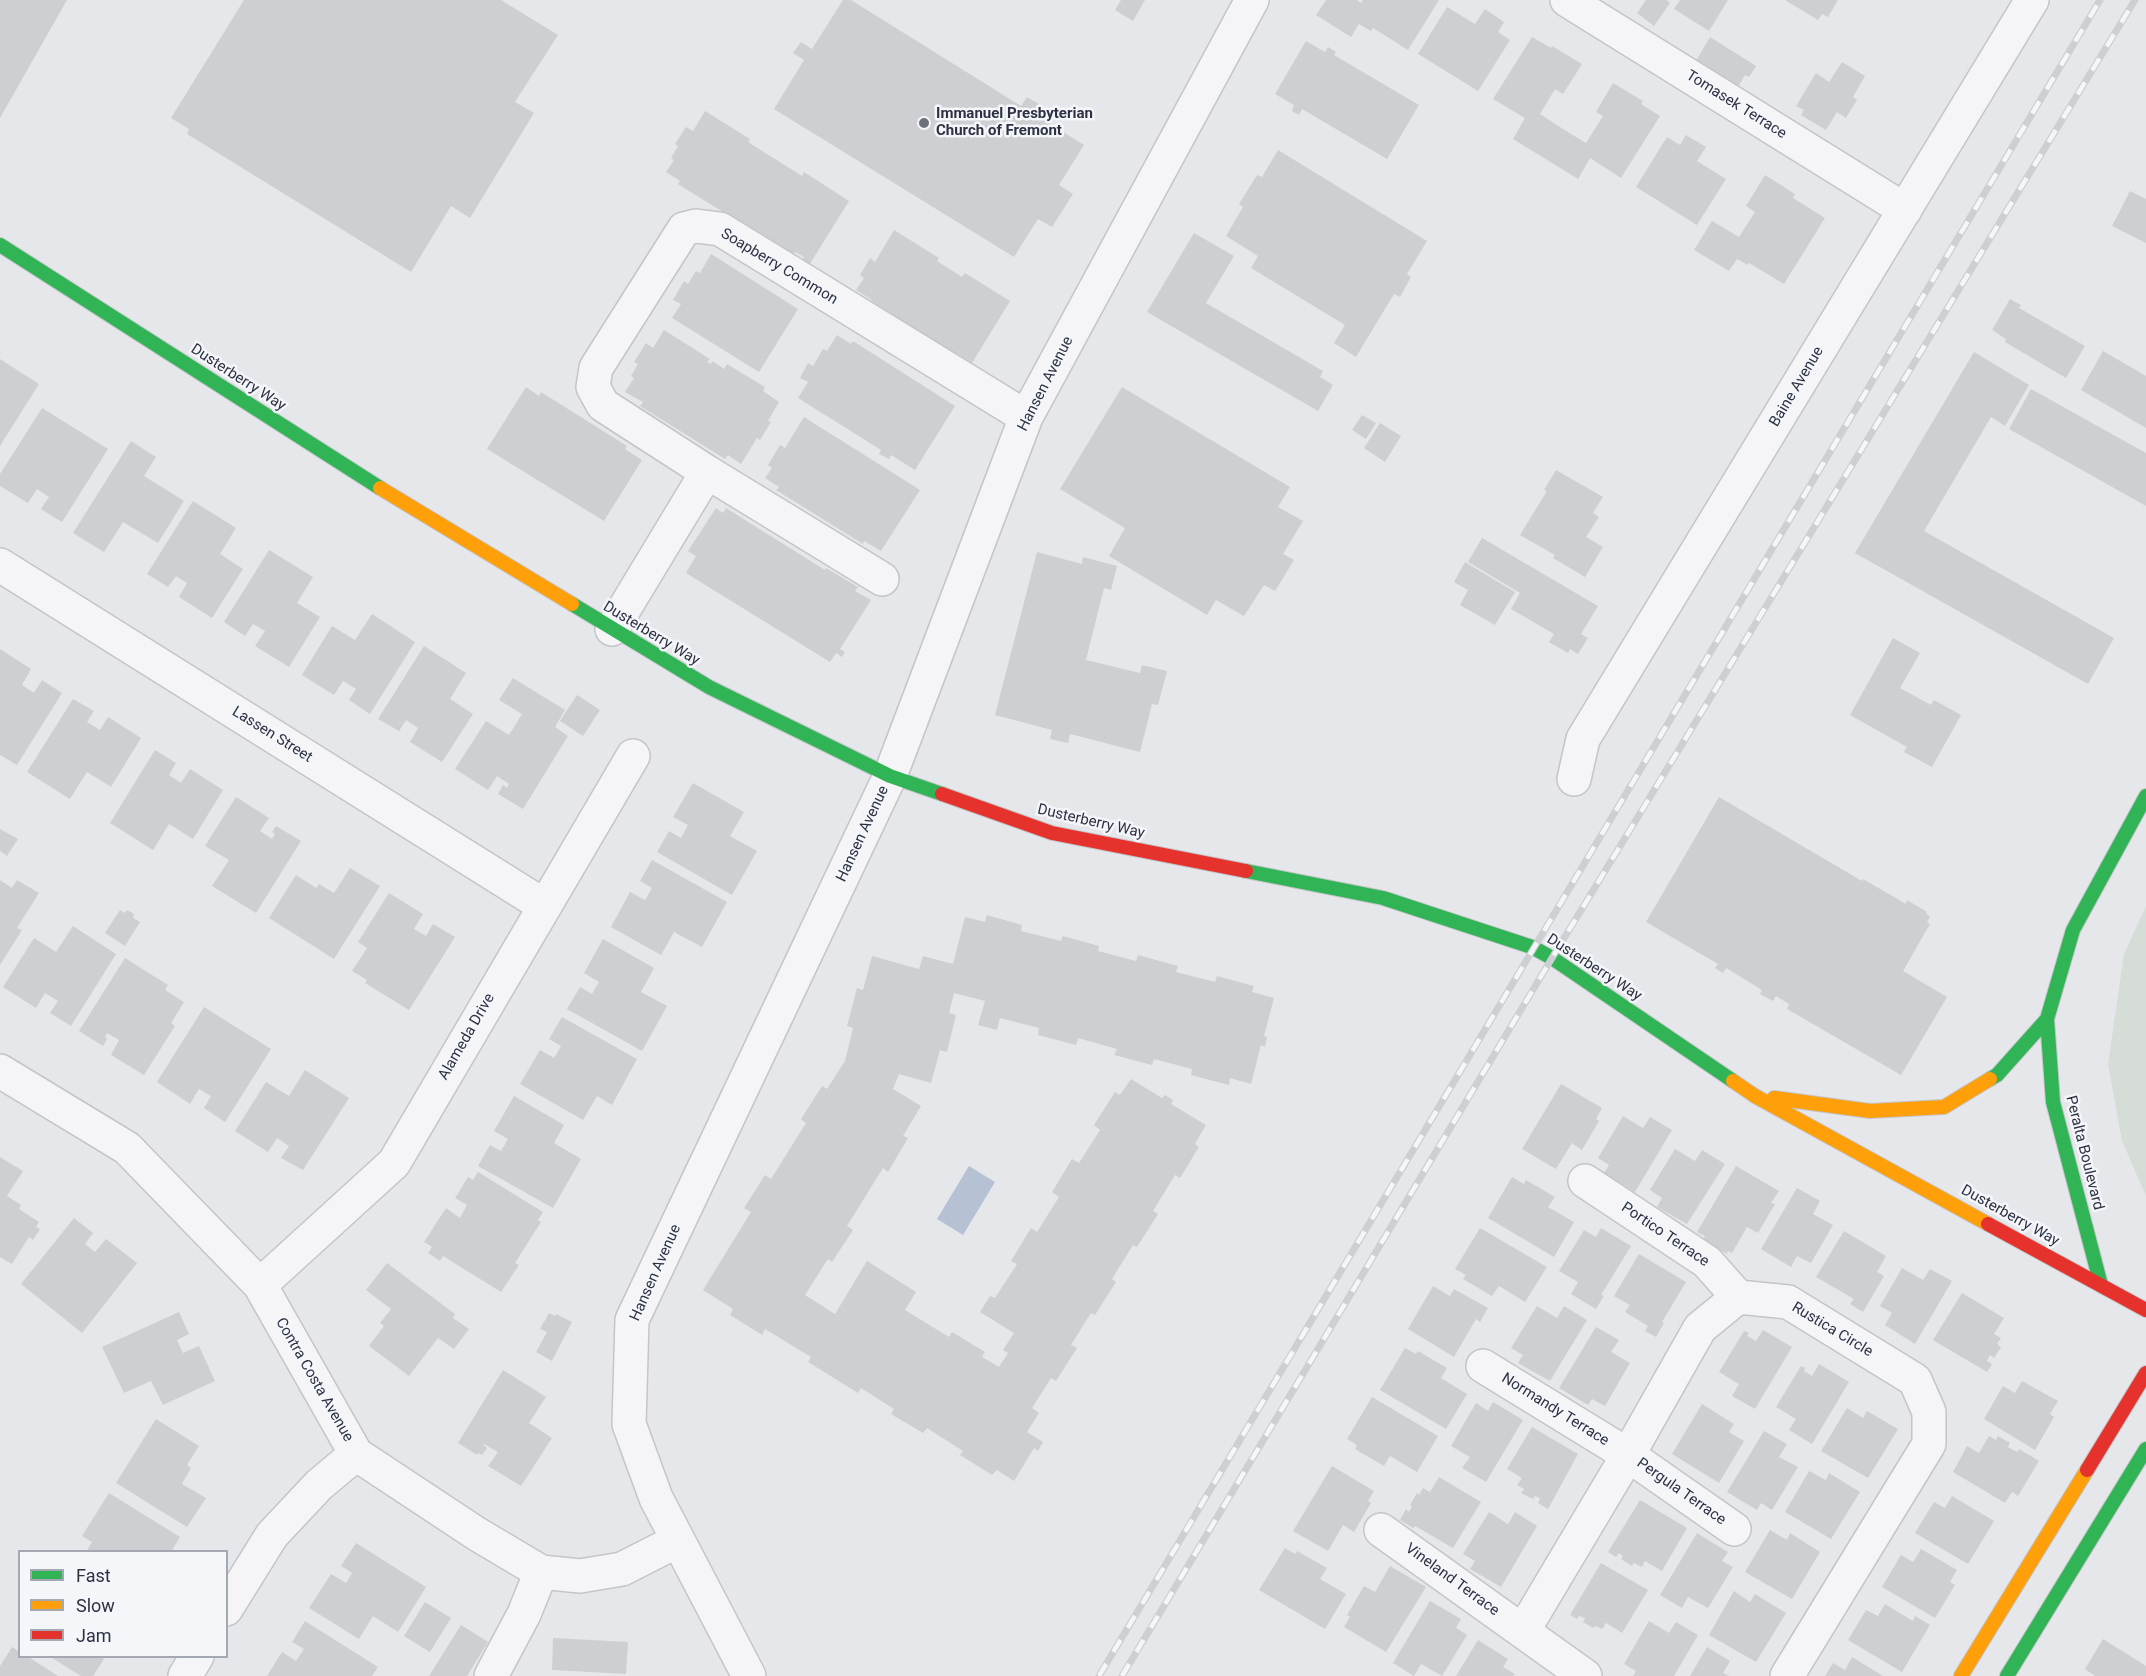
<!DOCTYPE html>
<style>
body{margin:0}
#map{position:relative;width:2146px;height:1676px;overflow:hidden;background:#e5e7ea;font-family:Roboto,sans-serif}
canvas{display:block}
.legend{position:absolute;left:18px;top:1550px;width:210px;height:108px;box-sizing:border-box;background:#f4f6f9;border:2px solid #a4a8b0;margin:0;padding:8px 10px;list-style:none;font-size:18px;color:#2d3243}
.legend li{display:flex;align-items:center;gap:12px;height:30px}
.legend b{width:30px;border:2px solid #a4a8b0}
</style>
<div id="map">
<canvas width="2146" height="1676"></canvas>
<ul class="legend">
<li><b style="height:8px;background:#30b455"></b>Fast</li>
<li><b style="height:8px;background:#ff9f0a"></b>Slow</li>
<li><b style="height:8px;background:#e5322d"></b>Jam</li>
</ul>
</div>
<script>
const c = document.querySelector('canvas').getContext('2d');
c.lineJoin = 'round';
function paint(path, color) { c.fillStyle = color; c.fill(path, 'evenodd'); }
const poly = rows => new Path2D(rows.map(r => 'M' + r).join(''));
function trace(path, color, width, dash) { c.strokeStyle = color; c.lineWidth = width; c.lineCap = dash ? 'butt' : 'round'; c.setLineDash(dash || []); c.stroke(path); }
function write(font, color, halo, rows, align = 'center') {
  c.font = font + ' Roboto,sans-serif'; c.lineWidth = 5; c.setLineDash([]); c.textBaseline = 'middle'; c.strokeStyle = halo; c.fillStyle = color; for (const [text, x, y, turn = 0] of rows) {
    c.save(); c.translate(x, y); c.rotate((+turn || 0) * Math.PI / 180); c.textAlign = isNaN(turn) ? turn : align; if (halo) c.strokeText(text, 0, 0); c.fillText(text, 0, 0); c.restore();
  }
}
const green = poly([
 [2146,906,2146,1196,2122,1141,2108,1064,2124,954]
]);
const water = poly([
 [969,1166,995,1182,963,1235,937,1219]
]);
const building = poly([
 [0,0,67,0,0,118],
 [244,0,501,0,558,35,515,102,534,113,470,218,451,206,411,272,187,134,189,129,171,118],
 [843,0,851,0,1021,106,1027,97,1039,104,1033,113,1084,145,1059,185,1073,194,1052,227,1038,219,1014,257,774,109,804,60,793,53,801,42,812,49],
 [1121,0,1145,0,1133,21,1115,10],
 [1326,0,1357,0,1361,3,1363,0,1439,0,1408,50,1373,28,1371,31,1359,24,1351,37,1316,15],
 [1646,0,1666,0,1670,3,1654,26,1637,13],
 [1680,0,1728,0,1709,31,1674,9],
 [1785,0,1838,0,1828,17,1822,14,1818,20],
 [1447,7,1475,24,1485,9,1504,22,1498,32,1510,40,1478,91,1418,54],
 [1532,37,1551,48,1552,46,1582,64,1563,94,1555,89,1540,114,1563,129,1586,143,1603,116,1596,112,1613,83,1643,101,1641,104,1660,116,1621,178,1590,158,1578,179,1513,139,1525,118,1493,99],
 [1710,37,1756,66,1749,77,1745,75,1735,92,1693,66],
 [1306,41,1325,52,1328,47,1336,52,1334,55,1419,105,1387,159,1302,109,1299,115,1292,111,1294,105,1275,94],
 [1842,62,1865,76,1853,97,1857,100,1846,118,1837,112,1826,130,1801,115,1804,110,1796,106,1816,73,1829,82],
 [705,111,750,139,748,142,802,176,804,172,849,201,808,267,801,262,804,257,795,252,793,256,678,184,680,181,666,172,674,160,671,158,678,146,675,144,686,127,693,131],
 [1686,135,1706,147,1697,161,1726,179,1697,225,1636,187,1667,137,1680,145],
 [1278,150,1427,241,1407,274,1411,277,1400,297,1394,294,1356,357,1334,343,1345,325,1251,268,1258,256,1226,236,1243,207,1239,204,1257,175,1262,177],
 [1765,175,1795,194,1793,198,1825,218,1784,284,1749,263,1748,265,1737,259,1729,271,1694,250,1712,221,1739,237,1755,212,1746,206],
 [2130,191,2146,199,2146,243,2112,226],
 [894,230,939,258,937,261,962,277,965,273,1010,301,972,363,958,354,956,358,869,304,872,300,856,290,864,278,860,275,870,258,875,262],
 [1194,233,1234,256,1206,303,1323,371,1320,377,1333,385,1318,411,1147,312],
 [711,254,798,309,759,372,672,318,681,304,673,300,684,281,688,284,696,271,700,273],
 [2010,299,2021,305,2019,308,2085,346,2066,378,2005,342,2006,339,1992,330],
 [664,330,710,359,707,362,711,364,712,361,724,369,727,364,765,387,763,391,779,402,768,421,771,422,760,440,757,438,741,464,728,455,725,459,640,406,643,402,625,392,634,378,631,376,638,364,634,362,646,343,653,348],
 [837,335,851,344,853,341,955,406,915,470,891,455,889,459,879,454,881,450,798,398,808,382,800,378,808,363,813,366,823,349,827,351],
 [2103,351,2146,376,2146,428,2081,390],
 [1974,352,2029,385,2005,426,1991,417,1924,531,2114,638,2088,684,1855,553],
 [0,359,39,384,0,446],
 [526,387,539,396,541,392,627,446,625,449,642,460,604,521,487,449],
 [1122,387,1290,487,1278,507,1303,521,1283,554,1294,560,1275,591,1264,585,1244,616,1216,600,1207,615,1109,556,1125,528,1060,489],
 [2031,389,2146,453,2146,506,2009,429],
 [42,408,108,449,62,522,41,509,49,497,37,489,28,503,0,486,0,474],
 [1362,415,1376,423,1366,439,1352,430],
 [804,417,920,490,881,551,864,541,863,544,776,490,779,487,765,478,772,468,768,465,780,445,785,448],
 [1380,423,1401,436,1385,462,1364,448],
 [131,441,156,457,144,476,184,501,158,543,123,522,104,552,73,533],
 [1556,470,1603,497,1593,513,1599,517,1586,537,1603,547,1585,577,1553,558,1555,555,1520,535,1547,491,1544,490],
 [193,501,236,528,220,554,243,569,212,618,179,597,187,583,176,576,168,587,147,574],
 [716,508,723,513,726,508,825,570,826,568,858,587,855,591,871,600,840,649,845,652,842,657,836,653,830,662,686,573,696,556,688,551],
 [1482,538,1598,606,1581,634,1588,638,1578,654,1570,649,1568,653,1549,642,1554,634,1511,609,1520,593,1468,562],
 [269,550,313,577,297,603,320,617,289,667,255,646,265,631,253,624,245,636,224,622],
 [1037,552,1082,564,1083,557,1117,566,1111,590,1104,588,1086,660,1140,673,1142,665,1167,671,1158,705,1152,704,1140,752,1070,734,1068,743,1050,739,1052,730,995,715],
 [1465,562,1515,592,1495,625,1460,605,1468,590,1454,582],
 [372,614,415,642,370,714,349,700,356,689,343,681,334,695,302,675,332,626,355,640],
 [1893,638,1920,653,1900,688,1931,705,1934,700,1961,715,1932,767,1904,752,1907,747,1850,715],
 [424,646,466,673,450,699,473,714,442,762,410,742,418,728,406,720,399,731,378,719],
 [0,649,31,669,22,685,34,693,42,680,62,693,17,765,0,755],
 [513,678,565,710,555,727,568,736,523,809,498,794,503,785,507,788,509,784,497,776,488,790,455,769,486,721,509,735,522,714,499,700],
 [577,695,600,710,583,736,560,721],
 [73,699,94,711,87,722,100,730,108,717,141,738,111,787,87,772,70,799,27,772],
 [155,750,176,763,169,775,181,783,190,769,223,790,193,839,169,824,153,850,110,823],
 [693,783,744,812,730,836,757,851,732,895,657,852,669,831,681,838,688,825,673,817],
 [236,797,269,818,260,831,272,839,275,834,272,832,276,826,301,841,256,913,212,886,229,860,205,846],
 [1719,797,1862,881,1863,879,1906,904,1907,900,1927,912,1926,914,1930,917,1927,922,1930,924,1903,971,1947,997,1901,1075,1787,1009,1789,1004,1776,996,1773,1001,1760,994,1762,990,1726,968,1723,973,1715,968,1718,964,1646,922],
 [0,829,18,839,7,856,0,851],
 [652,860,727,902,702,947,674,932,661,955,611,927,630,892,645,900,652,888,640,881],
 [350,868,380,886,334,959,269,918,296,875,316,888,319,884,334,893],
 [0,880,12,888,17,880,39,893,17,928,22,930,0,965],
 [389,893,423,914,414,929,426,936,433,924,455,937,409,1010,365,983,367,980,352,971,367,948,358,942],
 [120,910,125,913,127,910,134,914,133,918,140,922,125,946,105,933],
 [987,915,1022,925,1021,931,1061,941,1063,936,1099,946,1098,951,1136,961,1138,955,1178,966,1176,972,1215,982,1217,976,1254,986,1252,992,1274,998,1264,1036,1267,1037,1265,1047,1261,1045,1251,1084,1230,1078,1229,1085,1191,1075,1192,1069,1154,1059,1152,1065,1114,1055,1117,1049,1078,1038,1076,1045,1038,1035,1039,1028,1000,1018,997,1030,978,1025,985,1001,954,993,949,1013,956,1015,947,1052,940,1050,931,1083,899,1074,893,1089,921,1106,903,1136,908,1138,888,1172,883,1168,847,1226,853,1230,832,1262,828,1259,805,1295,835,1314,867,1261,916,1292,905,1310,949,1337,952,1332,985,1352,982,1357,999,1367,1008,1353,1003,1350,1014,1333,980,1312,990,1296,995,1298,1017,1264,1011,1261,1031,1228,1037,1232,1059,1197,1052,1192,1072,1159,1079,1163,1100,1130,1094,1125,1115,1092,1120,1095,1131,1079,1162,1098,1165,1095,1173,1100,1171,1104,1206,1125,1195,1144,1199,1147,1180,1178,1175,1175,1153,1211,1158,1214,1137,1247,1133,1245,1112,1279,1116,1282,1095,1315,1091,1313,1071,1345,1077,1348,1056,1381,1051,1378,1032,1408,1039,1413,1027,1432,1043,1442,1038,1451,1034,1448,1014,1481,997,1470,992,1475,960,1455,963,1451,927,1428,923,1433,891,1414,894,1409,861,1388,858,1393,808,1362,811,1357,765,1329,762,1335,730,1315,733,1309,703,1290,751,1212,744,1208,765,1175,771,1179,806,1123,801,1119,822,1086,827,1089,845,1061,853,1028,847,1026,857,988,863,990,872,956,919,969,923,956,953,964,965,917,985,922],
 [73,926,116,954,71,1026,50,1013,58,1001,45,993,36,1008,3,987,34,938,56,952],
 [603,939,654,968,641,992,667,1006,642,1051,567,1009,580,987,592,994,599,982,584,973],
 [125,958,168,985,165,990,184,1002,171,1023,175,1026,144,1075,111,1055,119,1040,107,1033,105,1037,107,1039,103,1046,79,1031],
 [204,1007,271,1049,225,1122,204,1108,211,1096,199,1089,190,1104,157,1082],
 [562,1017,637,1059,612,1105,597,1096,583,1120,520,1084,540,1050,554,1058,561,1046,549,1039],
 [305,1070,349,1098,303,1170,281,1158,289,1146,277,1138,268,1152,235,1131,266,1082,289,1096],
 [1561,1084,1602,1108,1596,1119,1599,1121,1582,1150,1572,1143,1556,1169,1522,1149],
 [514,1096,564,1125,554,1143,581,1159,553,1208,478,1166,490,1145,501,1151,508,1139,494,1131],
 [1623,1116,1643,1128,1650,1117,1672,1130,1635,1192,1604,1173,1609,1165,1598,1158],
 [1675,1149,1695,1161,1702,1150,1725,1164,1687,1224,1657,1207,1662,1198,1650,1190],
 [0,1157,23,1171,7,1196,21,1205,19,1209,39,1222,36,1227,40,1229,33,1240,29,1237,12,1264,0,1257],
 [1736,1166,1779,1191,1771,1203,1775,1204,1758,1233,1747,1227,1732,1253,1728,1251,1727,1254,1703,1240,1705,1236,1697,1232],
 [478,1172,543,1212,538,1220,541,1222,515,1263,519,1265,501,1292,443,1256,440,1261,428,1253,432,1247,424,1242,446,1208,460,1218,467,1205,455,1198,468,1177,473,1180],
 [1512,1177,1524,1184,1526,1180,1555,1197,1548,1207,1574,1222,1554,1257,1488,1218],
 [1797,1188,1820,1201,1813,1214,1833,1225,1811,1263,1797,1256,1791,1267,1761,1249],
 [74,1218,93,1233,85,1244,95,1252,106,1239,137,1263,82,1333,21,1284],
 [1480,1228,1547,1267,1525,1302,1499,1286,1492,1296,1463,1279,1466,1275,1455,1269],
 [1601,1228,1631,1246,1601,1295,1604,1296,1596,1309,1571,1294,1578,1282,1559,1271,1584,1230,1596,1237],
 [1844,1231,1886,1256,1877,1272,1884,1276,1863,1312,1850,1304,1854,1299,1816,1277],
 [1639,1254,1686,1282,1662,1322,1664,1323,1656,1337,1645,1331,1648,1326,1625,1312,1630,1305,1614,1296],
 [387,1263,455,1314,453,1318,469,1329,454,1349,438,1338,409,1376,369,1346,384,1326,380,1323,391,1309,366,1290],
 [1902,1268,1923,1280,1930,1269,1952,1281,1915,1344,1885,1325,1892,1313,1880,1306],
 [1433,1286,1450,1296,1454,1289,1488,1308,1480,1322,1476,1319,1454,1357,1408,1329],
 [1962,1293,2004,1318,1994,1334,2001,1338,1997,1344,2001,1347,1994,1358,1990,1355,1987,1361,1992,1364,1987,1372,1933,1340],
 [1537,1306,1557,1318,1564,1306,1587,1320,1550,1381,1518,1363,1523,1355,1511,1348],
 [179,1312,189,1334,177,1340,183,1353,199,1346,215,1381,163,1405,151,1381,124,1393,102,1347],
 [549,1313,555,1316,556,1314,572,1322,552,1361,536,1352,547,1332,540,1329],
 [1596,1327,1619,1340,1611,1352,1630,1363,1605,1406,1592,1399,1588,1405,1559,1388],
 [1763,1330,1792,1347,1755,1409,1732,1396,1739,1384,1719,1372,1744,1331,1749,1333,1747,1336,1756,1341],
 [1405,1348,1416,1354,1418,1351,1447,1368,1441,1378,1467,1394,1446,1429,1380,1390],
 [1819,1364,1849,1382,1812,1444,1789,1430,1796,1419,1776,1407,1801,1366,1805,1368,1804,1371,1812,1376],
 [503,1370,546,1397,529,1423,552,1438,521,1486,488,1466,498,1452,484,1444,483,1445,487,1448,482,1455,478,1453,477,1455,458,1443],
 [2022,1381,2058,1401,2050,1414,2054,1417,2035,1450,1984,1419,2003,1386,2015,1393],
 [1372,1397,1438,1436,1417,1472,1390,1456,1384,1466,1355,1449,1357,1445,1347,1439],
 [1493,1402,1523,1420,1486,1482,1462,1468,1470,1457,1451,1446,1476,1403,1488,1411],
 [1702,1404,1734,1424,1729,1432,1744,1441,1719,1483,1672,1454],
 [1847,1408,1863,1418,1867,1411,1898,1429,1868,1478,1821,1451],
 [156,1419,199,1446,187,1465,191,1468,182,1484,206,1498,187,1527,116,1483],
 [1532,1427,1578,1454,1548,1509,1538,1503,1540,1498,1535,1496,1533,1499,1521,1493,1524,1489,1517,1485,1522,1478,1507,1469],
 [1764,1431,1787,1444,1779,1457,1798,1467,1772,1510,1761,1503,1757,1510,1727,1492],
 [1989,1436,1996,1440,1998,1436,2010,1443,2008,1447,2017,1452,2019,1449,2039,1461,2018,1496,2012,1492,2005,1503,1953,1472,1967,1446,1979,1453],
 [1332,1466,1374,1491,1368,1501,1371,1503,1354,1532,1343,1525,1328,1551,1293,1531],
 [1809,1471,1826,1480,1829,1473,1860,1492,1831,1539,1785,1512],
 [1439,1477,1481,1502,1453,1548,1415,1526,1413,1528,1400,1520,1406,1509,1409,1512,1412,1506,1410,1505,1417,1493,1419,1495,1423,1488,1430,1492],
 [109,1493,180,1537,171,1552,86,1552,92,1542,82,1536],
 [1952,1496,1994,1521,1968,1564,1915,1533,1934,1502,1945,1508],
 [1640,1500,1687,1528,1662,1571,1645,1561,1642,1567,1634,1563,1632,1566,1621,1559,1623,1556,1619,1553,1616,1557,1608,1552],
 [1489,1512,1508,1524,1515,1512,1537,1526,1501,1587,1470,1569,1475,1561,1463,1554],
 [1770,1530,1787,1540,1790,1533,1820,1552,1792,1599,1745,1572],
 [1697,1533,1728,1552,1722,1561,1733,1567,1708,1608,1688,1597,1682,1608,1660,1595],
 [356,1543,426,1587,398,1632,373,1616,359,1639,309,1608,331,1574,346,1583,352,1573,341,1566],
 [1285,1548,1295,1554,1297,1551,1327,1568,1320,1579,1346,1594,1325,1629,1259,1590],
 [1921,1549,1957,1570,1950,1582,1955,1585,1935,1618,1882,1587,1901,1555,1913,1562],
 [1601,1563,1648,1590,1622,1633,1606,1623,1602,1629,1595,1626,1593,1628,1583,1622,1585,1618,1579,1616,1577,1619,1570,1615],
 [1390,1566,1426,1587,1386,1652,1344,1627,1350,1617,1347,1615,1364,1586,1375,1592],
 [1734,1591,1750,1602,1755,1594,1786,1613,1756,1662,1709,1635],
 [1430,1601,1461,1619,1456,1628,1467,1635,1442,1676,1421,1664,1414,1676,1393,1663],
 [425,1602,451,1618,430,1652,404,1636],
 [1885,1604,1913,1621,1915,1616,1930,1625,1902,1672,1848,1640,1866,1610,1878,1616],
 [305,1621,378,1667,372,1676,267,1676,282,1652,296,1661,304,1649,292,1642],
 [1649,1621,1669,1633,1676,1622,1698,1635,1674,1676,1633,1676,1636,1671,1624,1664],
 [461,1625,488,1642,467,1676,429,1676],
 [553,1638,628,1642,626,1674,552,1670],
 [2103,1639,2146,1666,2146,1676,2095,1676,2085,1669],
 [1478,1640,1508,1659,1503,1667,1515,1674,1513,1676,1456,1676],
 [12,1647,20,1652,20,1656,27,1656,58,1676,0,1676,0,1666],
 [1707,1647,1730,1661,1723,1673,1729,1676,1690,1676],
 [49,1656,100,1656,104,1659,93,1676,81,1676],
 [1852,1657,1883,1676,1825,1676,1833,1663,1845,1670]
]);
const street = poly([
 [1567,0,1905,210],
 [0,565,543,905],
 [882,579,707,472,603,405,593,387,596,368,684,229,696,226,720,229,1026,417],
 [612,629,707,472],
 [1574,779,1583,739,2032,0],
 [0,1071,127,1148,260,1285,356,1454,477,1534,541,1572,580,1576,622,1569,677,1541],
 [1585,1181,1707,1262,1738,1297],
 [260,1285,394,1163,633,756],
 [1483,1366,1628,1455,1734,1529],
 [1381,1530,1585,1676],
 [226,1609,272,1535,319,1485,356,1454],
 [1523,1631,1628,1455,1700,1328,1738,1297,1788,1302,1915,1380,1929,1412,1929,1444,1787,1676],
 [185,1676,197,1656],
 [491,1676,524,1614,541,1572],
 [749,1676,656,1498,629,1424,632,1320,890,776,1026,417,1252,0]
]);
const fast = poly([
 [0,245,380,488],
 [572,604,709,687,890,776,942,794],
 [1246,871,1383,898,1532,947,1552,958,1733,1081],
 [1990,1079,1997,1075,2047,1019],
 [2101,1285,2053,1102,2047,1019,2073,930,2146,796],
 [2007,1676,2146,1449]
]);
const slow = poly([
 [380,488,572,604],
 [1733,1081,1755,1096,1988,1224],
 [1774,1098,1870,1111,1944,1107,1990,1079],
 [1961,1676,2087,1470]
]);
const jam = poly([
 [942,794,1052,833,1246,871],
 [1988,1224,2146,1310],
 [2087,1470,2146,1373]
]);
const rail = poly([
 [1099,1676,2100,0],
 [1122,1676,1552,958,2135,0]
]);
const markers = [
 [924,123,6,"#6d717d"]
];
const streetNames = [
 ["Tomasek Terrace",1736,105,32],
 ["Soapberry Common",779,267,31],
 ["Dusterberry Way",238,378,33],
 ["Hansen Avenue",1046,384,-63],
 ["Baine Avenue",1797,387,-59],
 ["Dusterberry Way",651,634,31],
 ["Lassen Street",272,735,32],
 ["Dusterberry Way",1091,822,13],
 ["Hansen Avenue",863,834,-65],
 ["Dusterberry Way",1594,968,33],
 ["Alameda Drive",467,1037,-60],
 ["Peralta Boulevard",2084,1153,76],
 ["Dusterberry Way",2010,1216,29],
 ["Portico Terrace",1665,1235,34],
 ["Hansen Avenue",656,1273,-66],
 ["Rustica Circle",1832,1330,31],
 ["Contra Costa Avenue",314,1380,60],
 ["Normandy Terrace",1555,1410,32],
 ["Pergula Terrace",1681,1492,35],
 ["Vineland Terrace",1452,1580,36]
];
const poiNames = [
 ["Immanuel Presbyterian",936,114],
 ["Church of Fremont",936,131]
];
paint(green, '#d5ddd6');
paint(water, '#b6c1d3');
paint(building, '#cecfd2');
trace(street, '#c3c5c8', 36);
trace(fast, '#c3c5c8', 16);
trace(slow, '#c3c5c8', 16);
trace(jam, '#c3c5c8', 16);
trace(street, '#f5f5f7', 33);
trace(fast, '#30b455', 14);
trace(slow, '#ff9f0a', 14);
trace(jam, '#e5322d', 14);
trace(rail, '#cecfd2', 7);
trace(rail, '#f4f6f9', 4.5, [14]);
for (const [x, y, r, color] of markers) { const dot = new Path2D(); dot.arc(x, y, r, 0, 2 * Math.PI); c.fillStyle = color; c.fill(dot); trace(dot, '#f4f6f9', 2); }
write('15px', '#2d3243', '#f4f6f9', streetNames);
write('bold 15px', '#2d3243', '#f4f6f9', poiNames, 'left');
</script>
